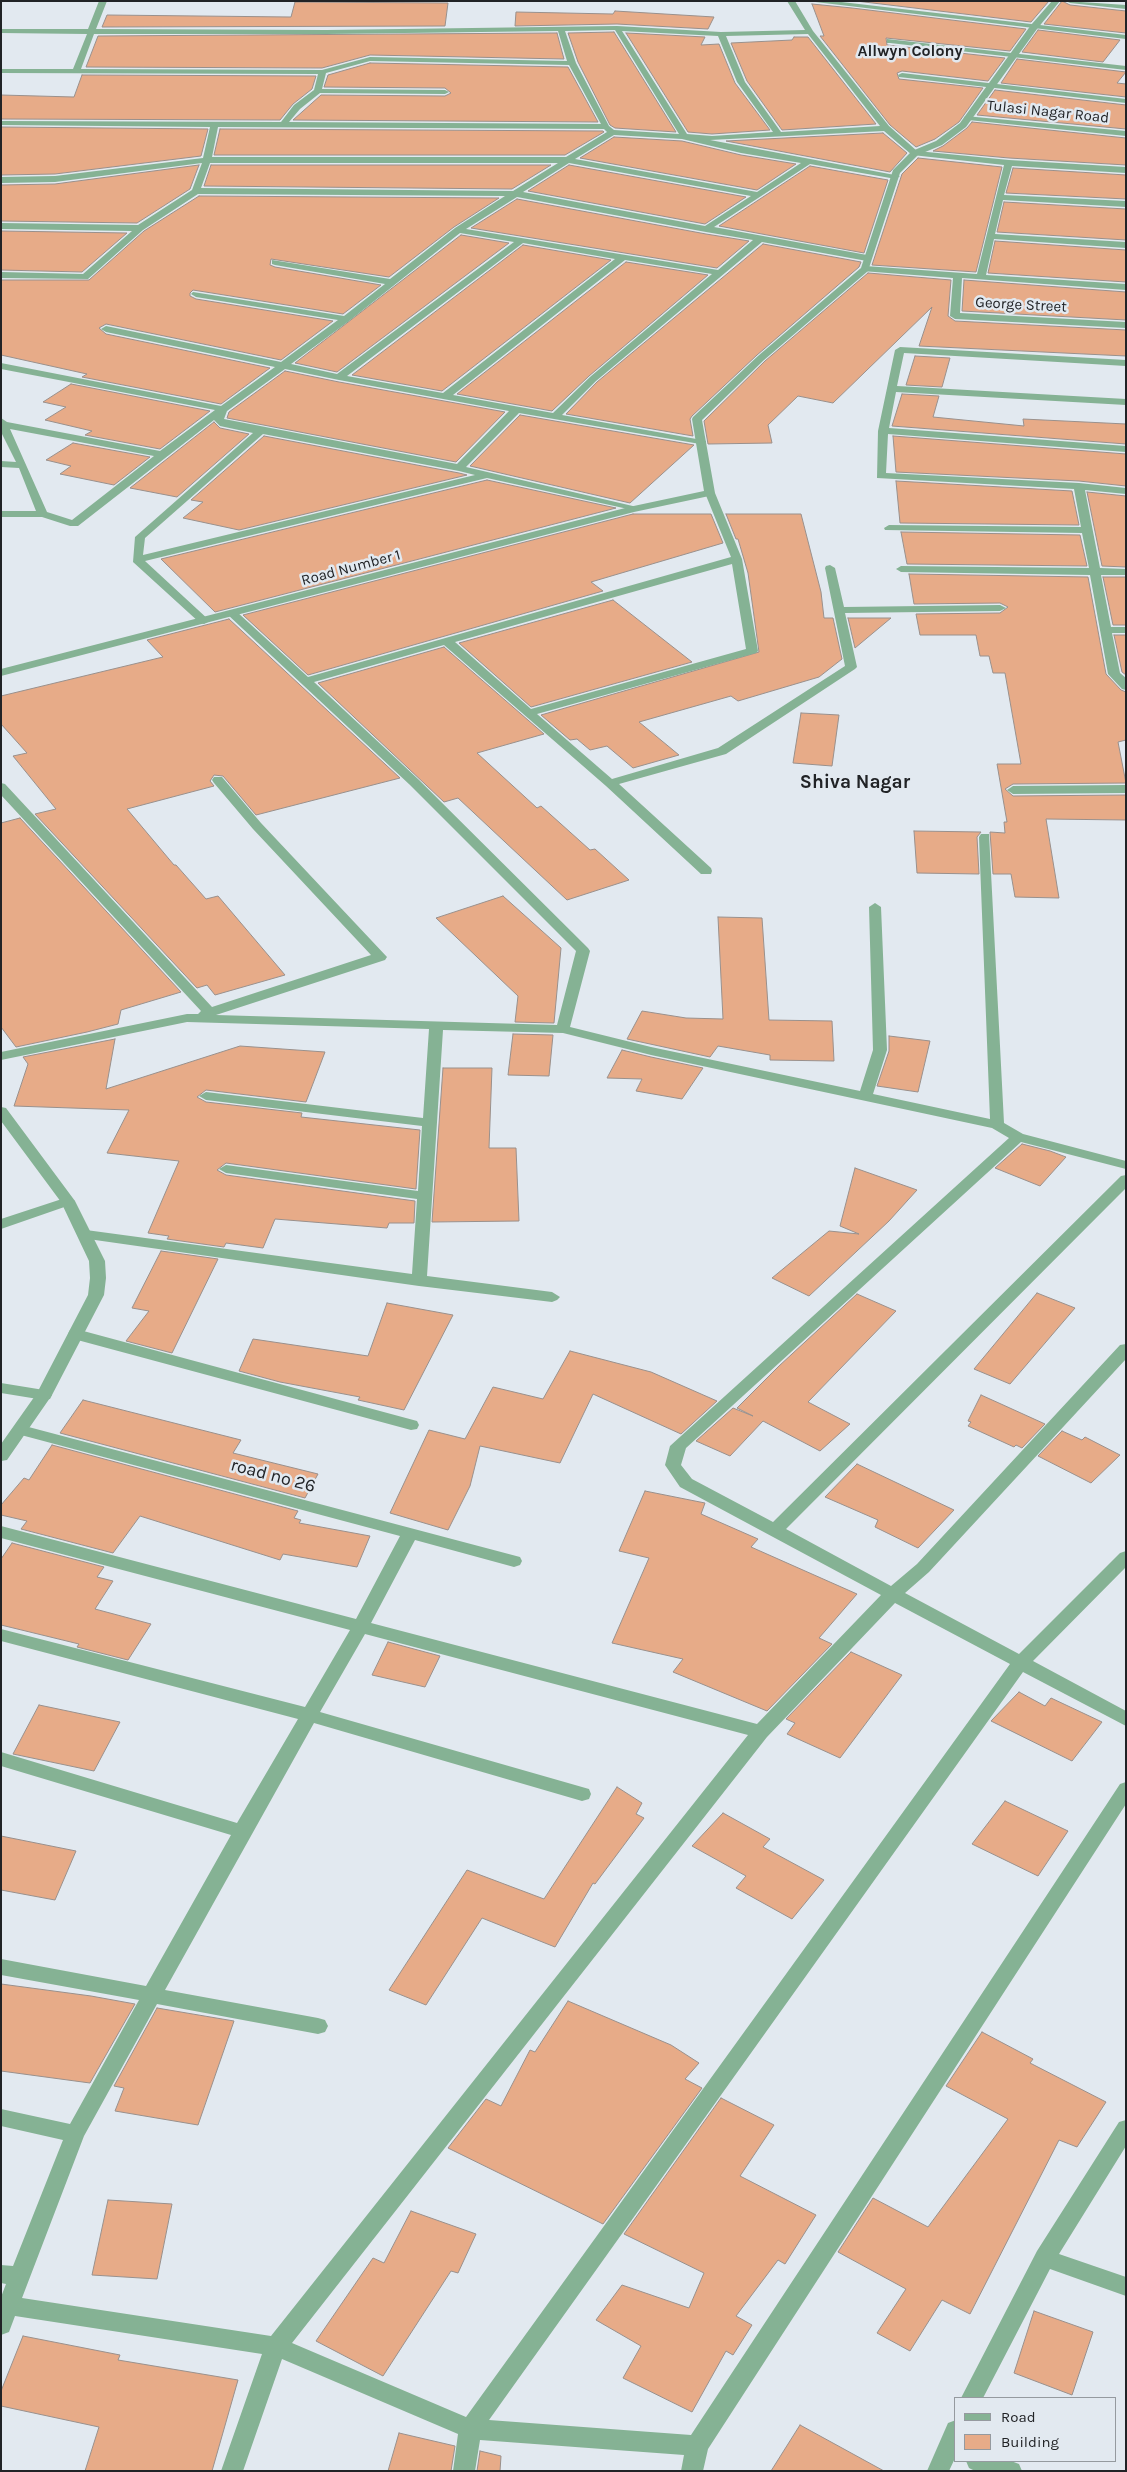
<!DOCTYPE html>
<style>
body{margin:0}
#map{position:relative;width:1127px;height:2472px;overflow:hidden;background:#e2e9f0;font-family:Karla,sans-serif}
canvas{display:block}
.frame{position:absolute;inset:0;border:2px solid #212326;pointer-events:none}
.legend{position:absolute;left:954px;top:2397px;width:162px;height:65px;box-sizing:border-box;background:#e2e9f0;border:1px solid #959a9f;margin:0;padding:6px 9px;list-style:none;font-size:15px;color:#212326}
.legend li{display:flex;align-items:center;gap:10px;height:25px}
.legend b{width:25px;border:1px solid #959a9f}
</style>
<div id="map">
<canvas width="1127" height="2472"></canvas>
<div class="frame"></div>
<ul class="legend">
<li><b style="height:6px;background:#85b294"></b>Road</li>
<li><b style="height:14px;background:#e7ab88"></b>Building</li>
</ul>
</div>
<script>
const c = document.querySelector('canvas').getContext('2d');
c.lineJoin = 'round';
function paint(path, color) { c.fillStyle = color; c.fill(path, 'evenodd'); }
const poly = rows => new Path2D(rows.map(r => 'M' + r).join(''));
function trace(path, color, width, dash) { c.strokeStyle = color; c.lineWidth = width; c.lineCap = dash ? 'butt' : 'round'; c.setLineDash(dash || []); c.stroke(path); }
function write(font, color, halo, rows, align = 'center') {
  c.font = font + ' Karla,sans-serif'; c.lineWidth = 5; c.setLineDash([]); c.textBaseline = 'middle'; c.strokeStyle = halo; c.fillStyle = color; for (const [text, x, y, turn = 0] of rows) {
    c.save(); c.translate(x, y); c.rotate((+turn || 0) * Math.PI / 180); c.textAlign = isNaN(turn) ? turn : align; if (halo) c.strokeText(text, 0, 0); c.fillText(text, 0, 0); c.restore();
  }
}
const building = poly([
 [856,1,1049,1,1031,22,856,1],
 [1062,1,1070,5,1126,11,1126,33,1044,24,1062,1],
 [295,2,448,3,445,26,102,27,107,15,291,17,295,2],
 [812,4,852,8,1026,29,1010,51,886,38,887,45,1005,58,988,81,902,71,897,73,899,79,983,88,959,122,935,139,916,147,890,125,820,36,824,36,812,4],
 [615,11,714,17,708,29,617,24,515,26,516,12,613,14,615,11],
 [1038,30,1120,40,1103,62,1022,52,1038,30],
 [614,32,676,132,615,128,610,125,578,62,568,33,614,32],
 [557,33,564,59,370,55,322,68,86,67,98,36,557,33],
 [626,33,705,37,701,45,719,44,735,83,770,130,712,134,688,132,626,33],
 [794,37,808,37,876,124,782,130,747,81,731,43,792,40,794,37],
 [1017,59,1126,72,1117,83,1126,84,1126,97,1001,83,1017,59],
 [370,63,568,67,598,122,293,120,321,95,445,96,451,93,445,88,324,87,328,75,370,63],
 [82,75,316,76,312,89,293,104,280,120,1,119,1,95,74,97,82,75],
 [995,90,1126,105,1126,129,977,115,995,90],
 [972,122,1126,138,1126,165,1009,158,933,151,943,146,967,128,972,122],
 [1,127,208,129,201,156,55,174,1,175,1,127],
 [220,129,603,131,604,132,565,155,214,155,220,129],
 [883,133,907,153,890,172,726,141,883,133],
 [614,137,682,141,741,155,796,164,757,190,580,158,614,137],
 [918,158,1002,167,976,272,872,265,902,174,918,158],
 [199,165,190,189,137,223,1,221,1,185,55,184,199,165],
 [211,165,551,165,512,189,204,186,211,165],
 [569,165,746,197,705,224,528,191,569,165],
 [810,166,888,180,864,253,719,226,810,166],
 [1013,168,1126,175,1126,199,1006,193,1013,168],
 [199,196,499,198,454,227,389,277,271,259,270,265,275,267,381,285,343,314,193,290,190,293,190,296,196,299,333,321,281,360,106,324,99,328,106,334,270,368,221,404,82,377,87,374,1,355,1,280,89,280,144,231,199,196],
 [517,199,706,234,749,241,717,268,471,228,517,199],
 [1004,202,1126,209,1126,240,997,232,1004,202],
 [1,231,127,233,82,272,1,270,1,231],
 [461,235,509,243,337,372,295,363,461,235],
 [995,241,1126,250,1126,282,988,273,995,241],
 [763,244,861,262,859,267,757,355,692,416,690,419,693,436,566,414,597,382,763,244],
 [523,245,611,260,442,391,352,375,523,245],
 [626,262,708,275,589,376,552,411,457,394,626,262],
 [868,273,951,280,948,316,955,321,1126,330,1126,356,919,346,932,307,833,403,798,396,768,425,772,443,708,444,704,421,765,361,868,273],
 [964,280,1126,292,1126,320,962,311,964,280],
 [915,356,950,358,942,387,906,385,915,356],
 [285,371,339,382,505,412,456,462,227,418,229,412,285,371],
 [71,384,210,411,160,449,85,435,92,431,45,420,66,407,43,402,71,384],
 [902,394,939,396,933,417,1024,426,1023,419,1126,424,1126,444,892,426,902,394],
 [520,415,694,445,630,503,470,466,520,415],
 [214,422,220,428,249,434,177,497,130,488,214,422],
 [264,436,459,473,467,475,239,530,183,518,203,502,191,500,264,436],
 [893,436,1126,454,1126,486,1079,481,896,472,893,436],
 [73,443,150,457,114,485,60,474,71,466,46,460,73,443],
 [487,480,616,508,215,612,161,559,487,480],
 [896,481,1072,491,1079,525,900,523,896,481],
 [1087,492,1126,496,1126,567,1102,566,1087,492],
 [633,514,711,514,723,543,591,582,603,591,308,675,243,615,633,514],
 [726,514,801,514,821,592,824,618,833,618,842,659,819,677,738,701,731,696,639,722,679,755,633,768,607,746,590,750,577,739,570,740,541,715,759,652,748,573,738,539,736,539,726,514],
 [901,532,1080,535,1087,566,907,564,901,532],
 [909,574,1088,577,1106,674,1121,690,1126,692,1126,740,1118,742,1126,783,1013,784,1005,789,1013,796,1126,795,1126,820,1046,819,1059,898,1015,897,1011,874,993,874,990,832,1005,833,1004,822,1007,822,997,764,1021,764,1005,673,993,673,989,656,980,656,976,635,920,635,916,614,1000,613,1008,607,1000,603,914,604,909,574],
 [1103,577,1126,577,1126,625,1113,625,1103,577],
 [613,600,692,662,531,707,459,643,613,600],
 [848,618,891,618,855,648,848,618],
 [229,619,400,778,256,815,223,776,214,775,210,781,214,786,127,809,174,865,176,865,206,899,218,896,285,975,215,995,207,985,197,988,35,814,56,809,13,756,27,753,1,724,1,696,163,657,147,640,229,619],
 [1114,635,1126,635,1126,675,1122,672,1114,635],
 [444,647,544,734,477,753,537,808,541,806,590,850,595,849,629,880,567,900,458,798,444,802,318,683,444,647],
 [801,713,839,715,832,766,793,763,801,713],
 [20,818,181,992,121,1010,118,1024,87,1032,16,1047,1,1027,1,823,20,818],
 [914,831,981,832,977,837,979,874,917,873,914,831],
 [503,896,561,948,554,1023,515,1022,518,996,436,918,503,896],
 [718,917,762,918,769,1020,832,1021,834,1061,770,1060,770,1055,718,1046,710,1057,627,1039,642,1011,686,1018,723,1019,718,917],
 [513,1034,553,1035,549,1076,508,1075,513,1034],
 [889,1036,930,1041,918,1092,877,1086,889,1051,889,1036],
 [115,1039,106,1089,240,1046,325,1052,306,1102,206,1090,197,1097,206,1102,302,1113,301,1117,420,1130,416,1189,226,1163,217,1170,226,1175,415,1201,414,1223,389,1223,387,1228,275,1219,263,1248,226,1243,224,1247,167,1239,169,1236,148,1233,179,1161,107,1153,129,1110,14,1106,28,1064,23,1057,115,1039],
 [622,1050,651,1057,703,1068,682,1099,636,1091,642,1079,607,1078,622,1050],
 [443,1068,492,1068,489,1148,516,1148,519,1221,432,1222,443,1068],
 [1022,1144,1050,1151,1066,1157,1040,1186,995,1168,1022,1144],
 [855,1168,917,1190,889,1221,809,1296,772,1278,829,1231,859,1234,840,1226,855,1168],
 [161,1251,218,1259,172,1353,126,1341,149,1311,132,1308,161,1251],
 [1037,1293,1075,1308,1010,1384,974,1369,1037,1293],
 [857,1294,896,1311,808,1402,850,1424,820,1451,763,1421,730,1456,696,1441,733,1408,753,1416,737,1408,779,1366,857,1294],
 [387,1303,453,1315,404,1410,358,1400,360,1397,280,1382,239,1371,253,1339,368,1356,387,1303],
 [570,1351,651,1372,717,1401,681,1434,593,1394,560,1463,480,1446,470,1486,448,1530,390,1513,429,1430,465,1439,493,1387,543,1399,570,1351],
 [981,1395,1001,1404,1045,1424,1022,1448,1016,1445,1014,1447,968,1426,971,1422,968,1421,981,1395],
 [83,1400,241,1440,233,1453,318,1474,305,1498,60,1433,83,1400],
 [1062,1431,1082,1440,1085,1437,1120,1455,1091,1483,1038,1456,1062,1431],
 [52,1445,298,1511,294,1518,301,1520,299,1523,370,1536,357,1567,283,1554,280,1560,140,1516,113,1553,21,1529,27,1521,1,1515,1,1505,24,1478,29,1480,52,1445],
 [857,1464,954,1510,918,1548,875,1527,878,1520,825,1497,857,1464],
 [645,1491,705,1503,701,1514,758,1539,751,1547,857,1594,819,1638,832,1644,767,1711,673,1672,683,1659,612,1643,649,1558,619,1551,645,1491],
 [12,1543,104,1567,97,1577,113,1581,95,1609,151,1624,128,1660,77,1647,79,1644,1,1625,1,1559,12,1543],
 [388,1642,440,1656,425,1687,372,1675,388,1642],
 [851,1652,902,1675,840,1758,787,1734,795,1723,786,1719,851,1652],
 [1019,1692,1045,1706,1051,1698,1102,1722,1072,1761,991,1721,1019,1692],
 [39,1705,120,1722,94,1771,13,1754,39,1705],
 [617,1787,642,1803,636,1814,644,1818,595,1884,593,1883,555,1947,482,1918,426,2005,389,1990,467,1870,544,1899,617,1787],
 [1005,1801,1068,1831,1038,1876,972,1844,1005,1801],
 [723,1813,770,1839,763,1847,824,1880,792,1919,736,1888,746,1876,692,1846,723,1813],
 [1,1836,76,1851,55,1900,1,1890,1,1836],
 [1,1984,91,1996,135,2004,90,2083,1,2071,1,1984],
 [568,2001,671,2045,699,2063,685,2079,702,2088,603,2224,448,2148,486,2099,501,2106,530,2050,535,2052,568,2001],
 [157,2008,234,2021,198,2125,115,2111,124,2088,114,2086,157,2008],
 [982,2032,1033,2059,1030,2063,1106,2102,1077,2147,1059,2140,970,2314,942,2300,910,2351,877,2333,906,2289,838,2252,873,2198,928,2227,1008,2119,946,2086,982,2032],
 [721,2098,774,2125,740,2176,816,2215,785,2264,778,2260,736,2316,752,2325,733,2355,726,2351,692,2412,623,2378,641,2346,596,2320,622,2285,689,2308,704,2273,624,2234,721,2098],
 [108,2200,172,2204,157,2279,92,2275,108,2200],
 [411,2211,476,2234,458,2273,451,2271,383,2376,316,2341,373,2258,384,2263,411,2211],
 [1034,2311,1093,2332,1072,2395,1014,2373,1034,2311],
 [23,2336,120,2355,118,2360,238,2380,212,2471,85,2471,99,2427,1,2406,1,2391,23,2336],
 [800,2425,884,2471,771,2471,800,2425],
 [399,2433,455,2446,451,2471,388,2471,399,2433],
 [480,2451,501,2456,500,2471,477,2471,480,2451]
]);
const minor = poly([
 [99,1,107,1,96,29,327,30,617,26,721,32,805,30,787,1,795,1,813,31,889,126,917,151,1009,160,1126,167,1126,173,1012,166,1004,195,1126,201,1126,207,1003,200,995,234,1126,242,1126,248,994,239,986,275,1126,284,1126,290,962,278,960,313,1126,322,1126,328,955,319,950,316,953,278,862,271,862,267,865,266,977,274,1004,165,912,155,884,131,710,140,900,176,896,179,810,164,714,227,867,255,872,258,867,261,762,242,596,381,562,415,702,440,706,441,706,445,519,413,466,467,637,507,637,511,487,478,145,561,210,621,204,624,200,623,133,562,135,537,253,433,220,426,214,420,78,526,70,526,42,517,1,517,1,511,36,511,19,468,1,467,1,461,16,462,1,432,1,418,7,422,160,451,215,410,1,369,1,363,221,406,275,367,106,332,101,329,106,326,281,362,338,320,196,297,191,294,193,292,344,316,385,284,275,265,272,264,272,260,390,279,455,228,505,196,198,194,143,230,88,279,1,278,1,272,83,274,132,231,1,229,1,223,138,225,192,190,202,163,55,182,1,183,1,177,55,176,203,158,210,127,1,125,1,121,281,122,294,105,314,90,318,74,1,73,1,69,73,69,87,34,1,33,1,29,88,29,99,1],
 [615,30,679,134,614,130,609,126,576,63,565,31,615,30],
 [558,31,567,61,370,57,322,70,81,69,94,34,327,34,558,31],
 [622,31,718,36,737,82,773,132,712,136,687,134,622,31],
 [808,34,880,126,781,132,745,82,726,36,808,34],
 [370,61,569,65,601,124,289,122,300,109,320,93,445,94,449,92,445,90,322,89,326,73,370,61],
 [218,127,604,129,607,132,566,157,212,157,218,127],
 [614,135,682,139,741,153,801,163,757,192,575,159,614,135],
 [210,163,558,163,513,191,201,188,210,163],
 [569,163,751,196,705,226,523,192,569,163],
 [517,197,706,232,753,240,718,270,466,229,517,197],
 [460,233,514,242,337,374,291,364,349,321,460,233],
 [523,243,615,259,443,393,347,376,523,243],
 [625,260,712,274,590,377,553,413,453,395,625,260],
 [285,369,339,380,509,411,457,464,224,419,227,411,285,369],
 [10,429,154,456,72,520,47,512,10,429],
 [263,434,459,471,475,475,143,555,145,538,263,434],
 [807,1,833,1,1126,35,1126,39,807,1],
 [1066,1,1126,5,1126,9,1070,3,1066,1],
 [887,39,1126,66,1126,70,890,43,887,43,887,39],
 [902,73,1126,99,1126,103,899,77,898,75,902,73],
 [965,116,1126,131,1126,136,968,120,964,118,965,116],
 [900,347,1126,360,1126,366,904,353,897,386,1126,399,1126,405,896,392,889,428,1126,446,1126,452,888,434,886,473,1079,483,1126,488,1126,494,1085,490,1100,568,1126,569,1126,575,1101,575,1111,627,1126,627,1126,633,1112,633,1120,673,1126,678,1126,690,1122,689,1108,674,1090,575,901,572,896,569,901,566,1089,568,1082,533,885,530,884,528,889,525,1081,527,1074,489,877,478,878,431,895,350,900,347],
 [710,490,715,493,742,559,758,651,756,653,537,714,612,779,718,748,845,666,825,568,826,566,830,565,835,568,844,607,1000,605,1006,608,1000,611,845,613,857,667,855,669,726,754,619,784,711,868,712,871,711,874,701,874,606,786,444,645,314,682,418,779,588,948,590,951,570,1027,651,1047,860,1091,873,1050,869,907,875,903,881,907,887,1050,873,1094,990,1119,979,837,981,834,989,834,1004,1123,1023,1134,1126,1161,1126,1169,1021,1142,686,1448,681,1465,692,1479,773,1522,1121,1176,1126,1175,1126,1188,786,1529,891,1586,917,1564,1120,1345,1126,1344,1126,1359,929,1572,905,1593,1019,1654,1120,1553,1126,1551,1126,1567,1033,1661,1126,1711,1126,1726,1023,1672,489,2420,691,2435,1120,1784,1126,1782,1126,1804,708,2449,703,2471,681,2471,684,2455,480,2440,475,2471,453,2471,458,2434,282,2359,243,2471,221,2471,262,2354,15,2316,9,2332,1,2335,1,2297,6,2284,1,2283,1,2265,13,2266,63,2140,1,2126,1,2109,70,2124,139,2000,1,1975,1,1959,146,1986,231,1835,1,1766,1,1752,237,1823,298,1719,1,1641,1,1629,305,1707,350,1630,1,1538,1,1526,356,1619,400,1536,21,1435,15,1434,13,1430,15,1426,21,1425,520,1557,522,1561,520,1565,514,1567,415,1540,371,1623,757,1724,881,1595,680,1487,665,1465,670,1446,1009,1138,992,1128,651,1055,563,1033,443,1030,427,1276,552,1292,560,1297,557,1300,552,1302,419,1286,81,1238,79,1235,86,1230,412,1274,417,1199,226,1173,219,1169,226,1165,418,1191,422,1126,206,1100,199,1096,206,1092,423,1118,429,1029,187,1022,1,1060,1,1052,187,1014,198,1014,201,1011,1,795,1,783,5,784,212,1007,371,955,253,829,214,783,212,780,214,777,222,777,261,823,387,957,385,960,216,1015,557,1025,576,951,410,785,227,614,233,611,237,612,308,677,731,557,705,493,710,490],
 [732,564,746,649,531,709,455,642,732,564],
 [895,1603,1010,1664,466,2417,292,2343,767,1737,895,1603],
 [365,1634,748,1735,271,2336,22,2298,84,2136,157,2004,318,2034,325,2032,328,2026,325,2020,318,2018,165,1990,314,1723,582,1801,589,1799,591,1794,589,1789,582,1787,320,1712,365,1634],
 [1126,785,1126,793,1013,794,1007,790,1013,786,1126,785],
 [68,1197,75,1201,73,1204,1,1229,1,1219,68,1197],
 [76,1329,417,1421,419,1425,417,1429,411,1430,70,1338,68,1334,70,1330,76,1329],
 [1,1383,44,1390,50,1391,52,1395,50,1399,44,1400,1,1393,1,1383],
 [1126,2120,1126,2146,1059,2254,1126,2277,1126,2296,1050,2269,983,2398,961,2398,1037,2251,1119,2122,1126,2120],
 [956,2420,956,2456,949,2471,927,2471,948,2423,956,2420],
 [966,2461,1011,2461,1019,2464,1022,2471,975,2471,969,2468,966,2461]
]);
const tertiary = poly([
 [1052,1,1060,1,1037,29,966,127,942,145,918,155,900,173,868,271,764,360,702,420,715,493,714,495,634,512,1,676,1,669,629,507,704,491,692,419,693,417,758,356,861,268,893,170,912,151,936,141,960,123,1031,25,1052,1],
 [1,1107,6,1108,75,1201,105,1261,106,1278,104,1295,52,1395,7,1460,1,1461,1,1444,37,1393,88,1295,90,1278,89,1261,61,1202,1,1121,1,1107]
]);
const farStreetnames = [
 ["Tulasi Nagar Road",1048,112,6],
 ["George Street",1021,305,3],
 ["Road Number 1",351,568,-15]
];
const farNeighbourhoodnames = [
 ["Allwyn Colony",910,51]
];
const streetNames = [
 ["road no 26",273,1476,15]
];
const neighbourhoodNames = [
 ["Shiva Nagar",855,783]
];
paint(building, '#e7ab88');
trace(building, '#99908c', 1);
paint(minor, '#85b294');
paint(tertiary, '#85b294');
write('15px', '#212326', '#e2e9f0', farStreetnames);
write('bold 16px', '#212326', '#e2e9f0', farNeighbourhoodnames);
write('18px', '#212326', '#e2e9f0', streetNames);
write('bold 19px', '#212326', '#e2e9f0', neighbourhoodNames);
</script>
